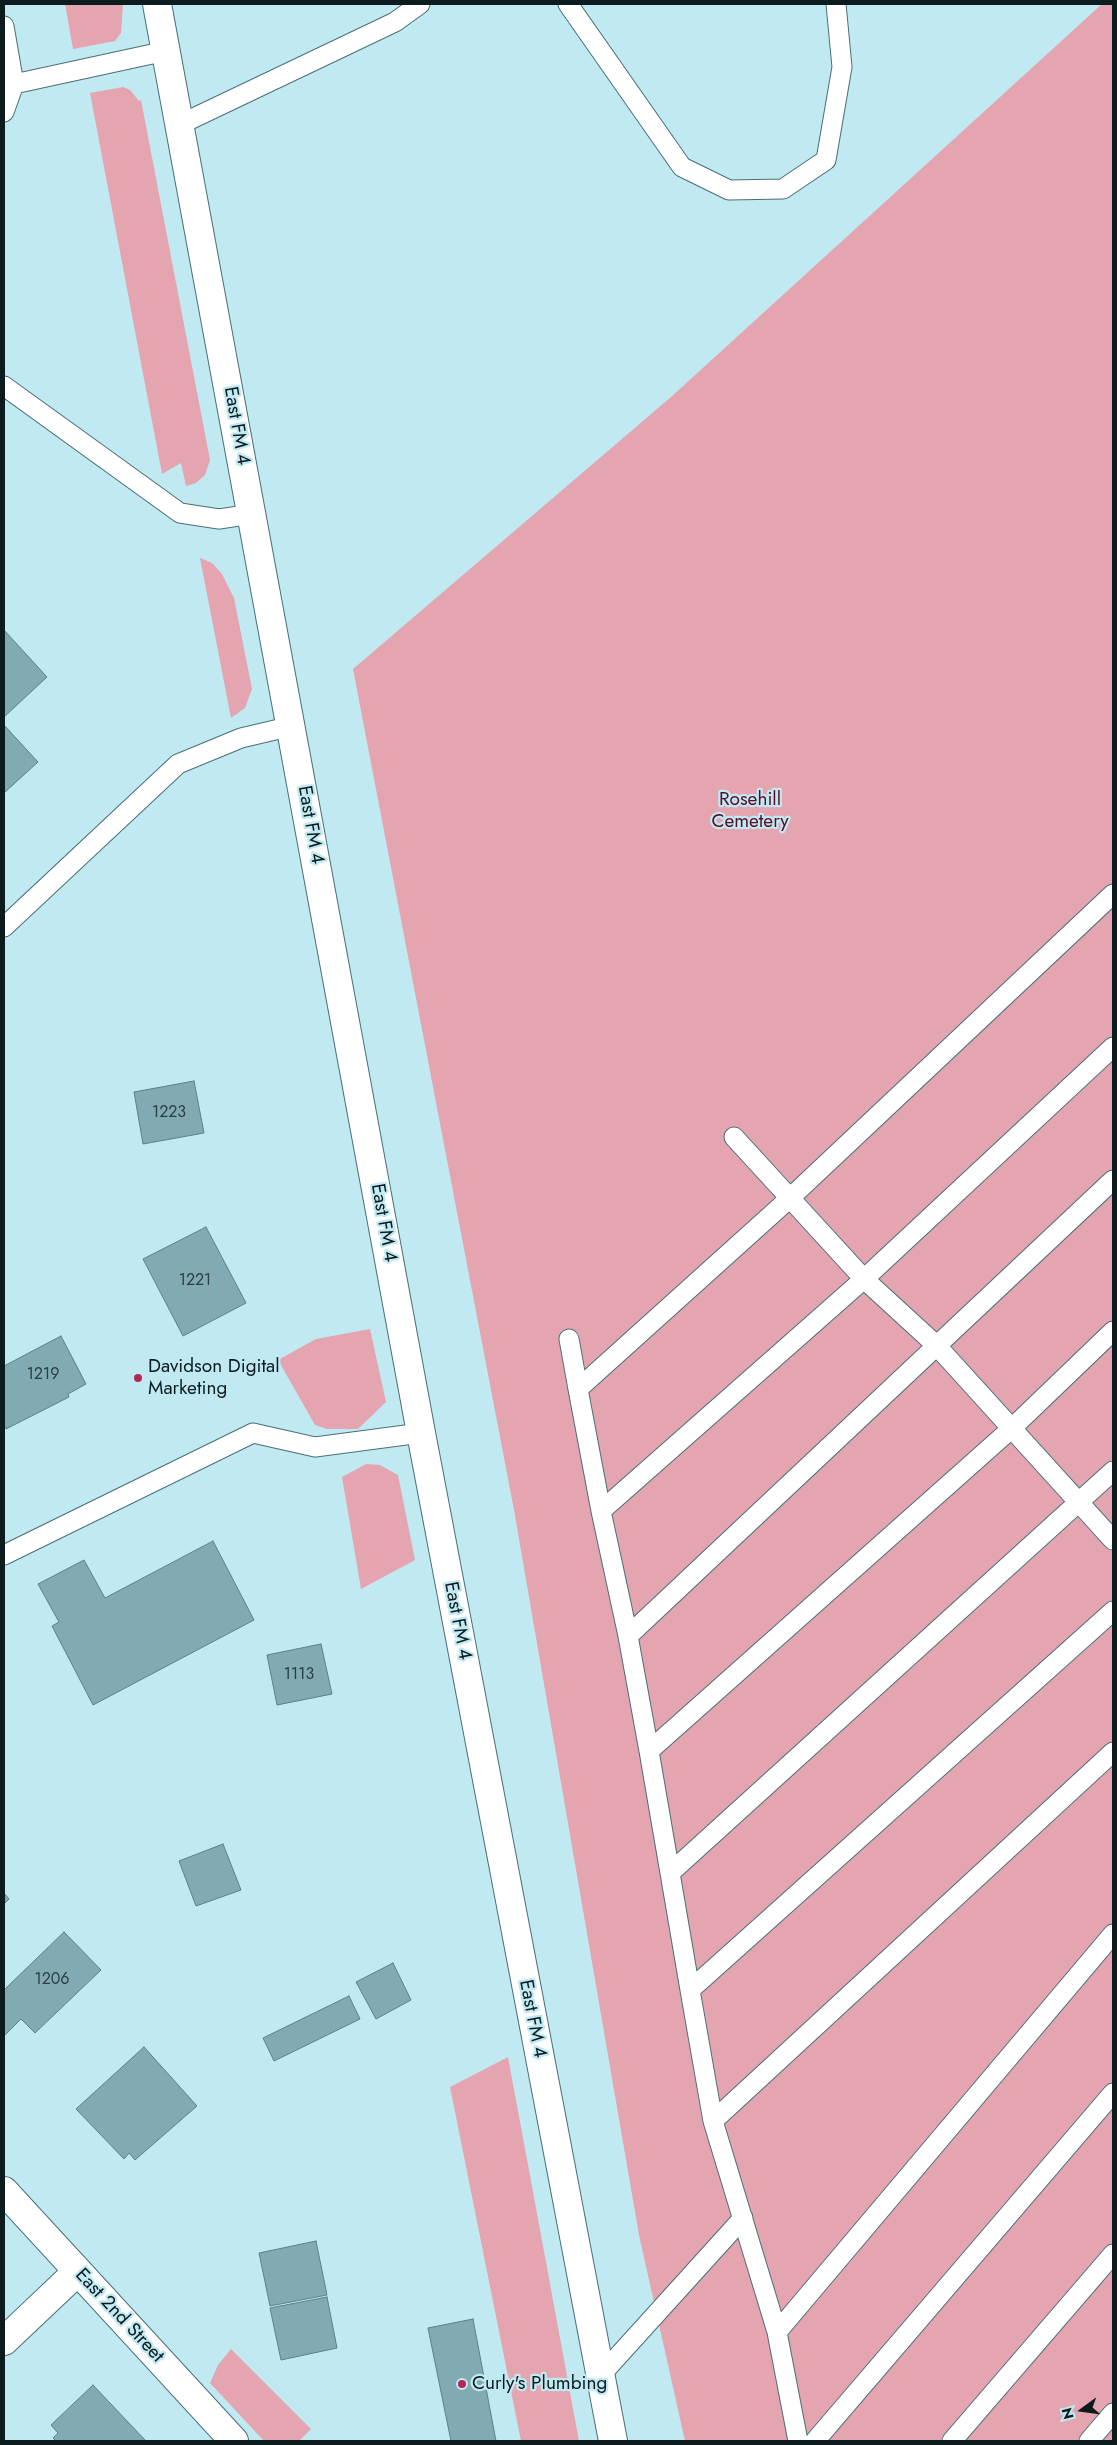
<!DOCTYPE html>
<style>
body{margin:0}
#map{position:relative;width:1117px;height:2445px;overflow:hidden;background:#c0e9f2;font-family:Jost,sans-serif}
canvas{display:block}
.frame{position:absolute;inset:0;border:5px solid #0b1b1e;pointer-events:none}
.north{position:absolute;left:1057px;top:2385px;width:50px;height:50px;-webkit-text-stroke:4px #c0e9f2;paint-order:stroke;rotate:256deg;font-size:14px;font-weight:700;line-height:20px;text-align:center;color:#0b1b1e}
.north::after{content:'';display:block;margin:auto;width:18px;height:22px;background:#0b1b1e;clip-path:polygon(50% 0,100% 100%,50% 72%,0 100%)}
</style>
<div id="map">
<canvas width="1117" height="2445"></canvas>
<div class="frame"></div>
<div class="north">N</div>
</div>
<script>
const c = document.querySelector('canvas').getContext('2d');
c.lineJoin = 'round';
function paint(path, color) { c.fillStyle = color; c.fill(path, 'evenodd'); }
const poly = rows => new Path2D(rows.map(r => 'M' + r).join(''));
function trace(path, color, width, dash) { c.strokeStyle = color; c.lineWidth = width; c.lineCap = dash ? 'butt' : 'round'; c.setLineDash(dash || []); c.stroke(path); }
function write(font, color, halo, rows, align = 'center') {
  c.font = font + ' Jost,sans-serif'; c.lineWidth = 4.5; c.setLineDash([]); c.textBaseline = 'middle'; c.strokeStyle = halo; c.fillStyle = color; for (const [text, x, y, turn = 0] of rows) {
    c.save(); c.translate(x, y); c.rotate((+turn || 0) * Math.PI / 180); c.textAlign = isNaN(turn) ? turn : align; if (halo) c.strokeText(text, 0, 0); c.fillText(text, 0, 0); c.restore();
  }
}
const green = poly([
 [65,4,123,4,121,33,115,41,73,49],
 [1102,4,1113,4,1113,2441,685,2441,639,2235,514,1510,353,669,671,397],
 [123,87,130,90,139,101,141,100,210,460,205,475,196,483,186,486,181,463,162,474,90,93],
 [200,558,212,563,222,574,234,598,252,689,245,708,231,718],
 [370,1329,386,1402,358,1429,327,1429,315,1425,278,1360,316,1339],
 [366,1464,380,1465,398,1475,415,1560,361,1589,342,1477],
 [508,2057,546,2262,579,2441,521,2441,450,2087],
 [231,2349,311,2429,299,2441,264,2441,210,2383,218,2365]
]);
const building = poly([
 [4,630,47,677,4,717,4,630],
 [4,725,38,762,4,793,4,725],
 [194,1081,204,1133,143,1144,134,1092,194,1081],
 [206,1227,246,1303,183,1336,143,1259,206,1227],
 [61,1336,86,1384,68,1394,69,1397,6,1429,4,1424,4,1366,61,1336],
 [213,1541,254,1620,93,1705,52,1626,59,1622,38,1584,84,1560,105,1598,213,1541],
 [321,1644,332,1694,277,1705,267,1655,321,1644],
 [223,1844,241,1890,196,1906,179,1861,223,1844],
 [4,1893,9,1899,4,1904,4,1893],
 [64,1932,101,1970,35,2033,21,2019,4,2036,4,1990,64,1932],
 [393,1963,411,2000,376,2019,356,1982,393,1963],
 [349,1996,360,2019,274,2061,263,2038,349,1996],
 [144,2047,197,2106,135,2160,129,2153,124,2159,76,2109,144,2047],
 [316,2241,327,2295,270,2306,259,2253,316,2241],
 [327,2297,337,2348,281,2360,270,2308,327,2297],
 [473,2319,496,2441,451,2441,428,2328,473,2319],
 [93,2385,145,2440,144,2441,56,2441,53,2438,58,2433,51,2425,93,2385]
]);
const service = poly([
 [568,4,682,167,729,190,783,189,826,160,842,67,836,4],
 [4,26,14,84],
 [4,112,14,84,166,51],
 [181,124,395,22,420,4],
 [4,386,180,513,219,519,252,514],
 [4,927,178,764,241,738,292,726],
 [1113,1047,864,1279,601,1511,628,1636,1113,1180],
 [734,1137,864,1279,936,1345,1113,1540],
 [1113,1331,1011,1429,649,1751,670,1873,1113,1471],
 [569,1339,578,1389,790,1198,1113,894],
 [578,1389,601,1511],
 [4,1555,253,1433,315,1447,421,1433],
 [1113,1611,690,1990,713,2121,1113,1752],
 [628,1636,649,1751],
 [670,1873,690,1990],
 [713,2121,777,2332],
 [600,2376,743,2218],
 [798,2441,777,2332,1113,1934],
 [815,2441,1113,2093],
 [952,2441,1113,2254],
 [1089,2441,1113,2413]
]);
const minor = poly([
 [4,2191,234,2441],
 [4,2341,78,2271]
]);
const secondary = poly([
 [157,4,421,1433,613,2441]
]);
const markers = [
 [138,1378,5,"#b72756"],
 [462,2384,5,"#b72756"]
];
const numberNames = [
 ["1223",169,1113],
 ["1221",195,1281],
 ["1219",43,1375],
 ["1113",299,1675],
 ["1206",52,1980]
];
const streetNames = [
 ["East FM 4",236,426,80],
 ["East FM 4",310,825,80],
 ["East FM 4",383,1223,80],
 ["East FM 4",457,1621,79],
 ["East FM 4",532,2019,79],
 ["East 2nd Street",119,2316,47]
];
const parkNames = [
 ["Rosehill",750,800],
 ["Cemetery",750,822]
];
const poiNames = [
 ["Davidson Digital",148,1367],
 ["Marketing",148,1389],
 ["Curly's Plumbing",472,2384]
];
paint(green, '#e5a5b0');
paint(building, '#82aab2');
trace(building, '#5b8189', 1);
trace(service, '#496f76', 21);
trace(minor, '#496f76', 30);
trace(secondary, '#496f76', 30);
trace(service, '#fff', 19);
trace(minor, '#fff', 28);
trace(secondary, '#fff', 28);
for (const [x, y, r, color] of markers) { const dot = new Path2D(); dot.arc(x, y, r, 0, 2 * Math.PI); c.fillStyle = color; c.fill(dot); trace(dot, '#c0e9f2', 2); }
write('16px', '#293f43', null, numberNames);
write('19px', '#0b1b1e', '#c0e9f2', streetNames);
write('19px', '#590b25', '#c0e9f2', parkNames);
write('19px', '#0b1b1e', '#c0e9f2', poiNames, 'left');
</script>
